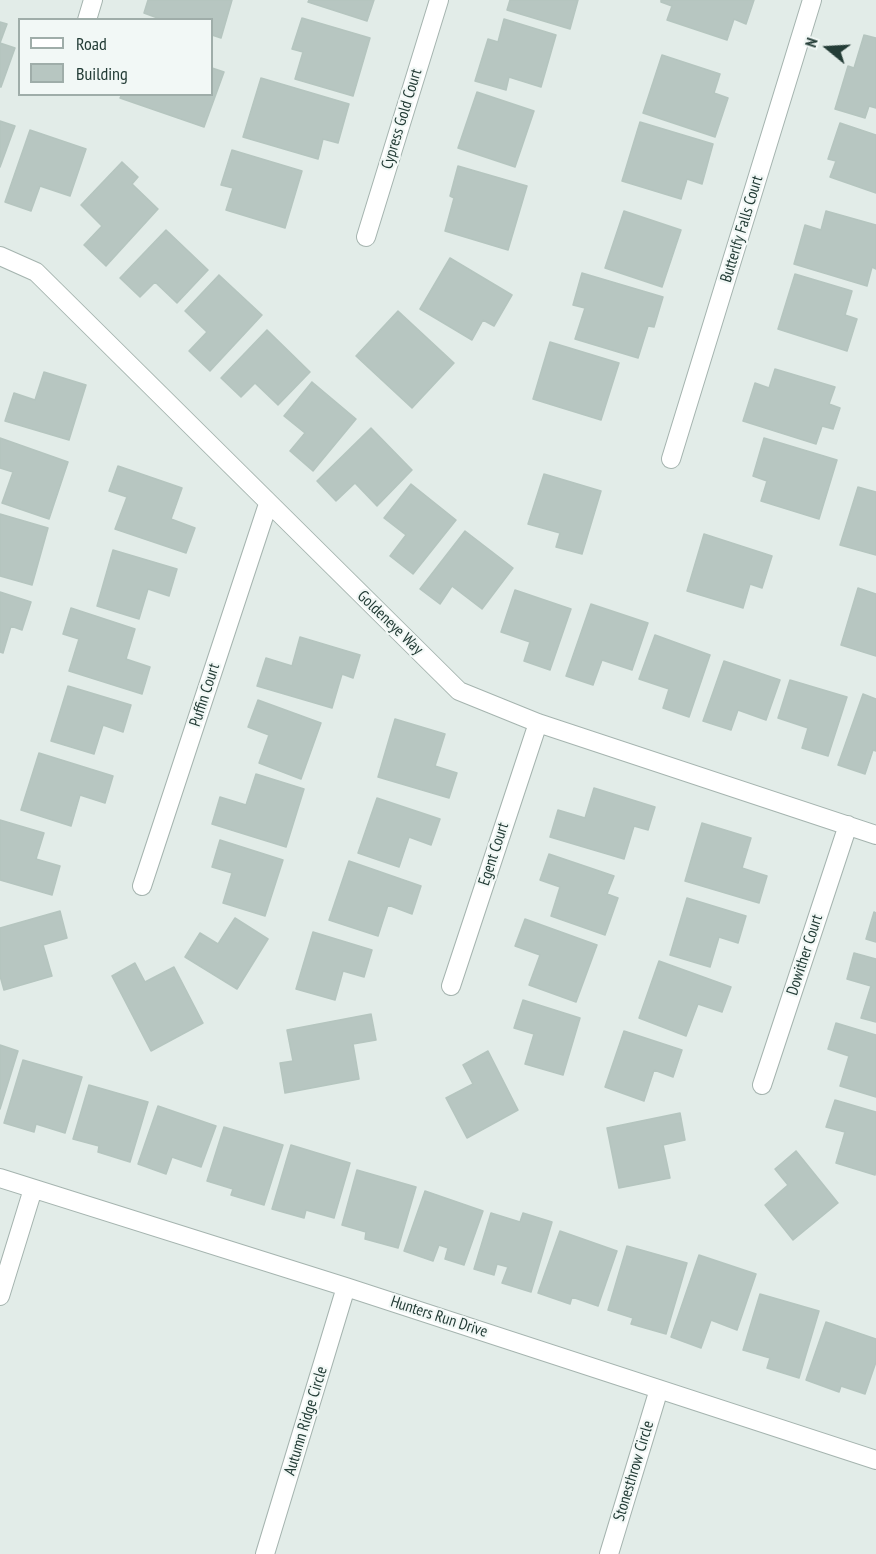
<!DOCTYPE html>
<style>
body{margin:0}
#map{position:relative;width:876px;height:1554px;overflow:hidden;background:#e2ece8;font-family:"PT Sans Narrow",sans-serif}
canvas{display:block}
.legend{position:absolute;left:18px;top:18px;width:195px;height:78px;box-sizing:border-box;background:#f2f8f6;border:2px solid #9fada9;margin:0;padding:8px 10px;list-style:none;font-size:18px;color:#233c36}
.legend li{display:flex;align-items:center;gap:12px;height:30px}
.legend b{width:30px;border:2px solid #9fada9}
.north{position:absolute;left:798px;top:18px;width:60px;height:60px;-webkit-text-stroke:4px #f2f8f6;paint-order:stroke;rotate:288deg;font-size:16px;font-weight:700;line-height:24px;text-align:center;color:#233c36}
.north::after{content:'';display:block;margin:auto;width:21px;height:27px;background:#233c36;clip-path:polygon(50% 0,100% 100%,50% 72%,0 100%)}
</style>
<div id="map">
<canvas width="876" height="1554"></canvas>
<ul class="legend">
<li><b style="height:8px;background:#fff"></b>Road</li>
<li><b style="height:16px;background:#b7c6c1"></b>Building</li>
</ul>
<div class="north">N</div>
</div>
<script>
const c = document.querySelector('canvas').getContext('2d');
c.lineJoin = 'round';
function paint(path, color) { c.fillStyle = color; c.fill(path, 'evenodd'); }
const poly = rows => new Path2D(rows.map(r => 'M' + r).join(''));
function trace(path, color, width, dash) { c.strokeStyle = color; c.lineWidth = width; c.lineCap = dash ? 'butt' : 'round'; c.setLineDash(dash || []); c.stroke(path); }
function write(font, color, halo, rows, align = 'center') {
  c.font = font + ' "PT Sans Narrow",sans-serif'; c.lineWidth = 4.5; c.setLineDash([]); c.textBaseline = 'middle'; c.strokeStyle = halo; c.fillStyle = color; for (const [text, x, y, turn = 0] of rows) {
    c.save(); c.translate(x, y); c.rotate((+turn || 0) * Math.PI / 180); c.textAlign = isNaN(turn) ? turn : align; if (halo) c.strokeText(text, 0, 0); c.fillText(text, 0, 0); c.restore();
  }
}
const building = poly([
 [148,0,232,0,221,38,212,35,212,20,163,20,144,13,148,0],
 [309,0,374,0,367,21,308,2,309,0],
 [510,0,578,0,570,29,507,10,510,0],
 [661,0,754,0,746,24,734,19,727,40,667,20,672,6,661,2,661,0],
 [302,18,370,38,353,96,295,79,303,52,292,49,302,18],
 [504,19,556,35,541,87,509,77,506,90,475,81,488,39,498,42,504,19],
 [0,22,7,24,0,43,15,48,1,87,0,87,0,22],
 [864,35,876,38,876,108,869,106,865,118,835,109,848,66,854,68,864,35],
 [662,55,720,74,714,93,728,98,715,137,643,113,662,55],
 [212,68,224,72,204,127,120,98,122,94,212,94,212,68],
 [261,78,349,104,338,143,323,139,318,159,243,137,261,78],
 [477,92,534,111,515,167,458,148,477,92],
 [0,121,15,126,0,167,0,121],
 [640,122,713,144,702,184,687,179,681,199,622,181,640,122],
 [840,123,876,135,876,193,830,177,836,161,828,159,840,123],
 [30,130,86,149,70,196,40,186,31,211,5,202,30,130],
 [232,150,302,171,285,228,226,210,233,188,221,185,232,150],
 [122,162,138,177,132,184,158,209,106,266,84,245,102,226,81,205,122,162],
 [458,166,527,186,508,250,445,231,454,198,450,196,458,166],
 [624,211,681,230,662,287,605,268,624,211],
 [826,211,876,225,876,269,872,267,867,286,794,264,805,225,821,230,826,211],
 [166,230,208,270,177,303,155,282,140,297,120,278,166,230],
 [450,258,512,295,494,326,483,320,472,340,420,309,450,258],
 [582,273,663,297,654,327,648,326,638,358,575,339,585,308,573,305,582,273],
 [795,274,852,291,845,315,857,319,847,351,778,329,795,274],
 [219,275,262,315,210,371,189,351,207,332,185,311,219,275],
 [398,311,454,363,412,408,356,356,398,311],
 [267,330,310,372,278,405,255,383,241,397,221,378,267,330],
 [550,342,619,363,601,420,533,399,550,342],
 [775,369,835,387,829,404,840,408,833,429,822,426,816,444,743,421,755,383,769,388,775,369],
 [44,372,86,385,69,440,5,421,14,393,35,400,44,372],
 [312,382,356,419,313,471,290,451,305,433,284,416,312,382],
 [371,428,412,470,377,506,355,483,336,501,317,481,371,428],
 [0,438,68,462,49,519,2,503,13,472,0,468,0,438],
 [764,438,837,460,819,519,761,501,767,481,753,476,764,438],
 [118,466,182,488,171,519,195,528,186,553,115,529,127,497,109,491,118,466],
 [544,474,601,491,582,554,556,547,560,533,528,524,544,474],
 [411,484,456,520,413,574,390,556,406,535,384,518,411,484],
 [858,487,876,492,876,555,840,545,858,487],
 [0,514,48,528,32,585,0,576,0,514],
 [465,531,513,568,482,609,452,586,440,604,420,589,465,531],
 [704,534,772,556,762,588,750,584,743,608,687,591,704,534],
 [113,550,177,569,169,596,148,589,139,619,97,606,113,550],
 [858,588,876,594,876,656,841,645,858,588],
 [515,590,571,609,550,670,524,661,530,642,501,632,515,590],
 [0,592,31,602,22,630,11,626,3,653,0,652,0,592],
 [591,604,648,623,632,670,602,660,593,685,566,676,591,604],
 [71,608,135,629,126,659,150,667,142,694,69,671,79,639,63,634,71,608],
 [655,635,710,655,689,717,663,708,669,689,639,679,655,635],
 [300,637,360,655,353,678,342,674,332,708,257,686,266,658,292,666,300,637],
 [724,661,780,680,766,720,738,710,731,730,703,721,724,661],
 [790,680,847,697,828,756,802,748,808,728,778,718,790,680],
 [68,686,131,705,123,732,103,725,94,754,51,741,68,686],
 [863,694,876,699,876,751,873,750,865,774,838,765,863,694],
 [258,700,321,723,301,779,259,763,269,735,248,727,258,700],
 [395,719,445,734,435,766,457,773,449,798,378,777,395,719],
 [39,753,113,776,105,803,80,795,71,826,21,810,39,753],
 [256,774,304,789,286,847,212,824,220,797,246,805,256,774],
 [594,788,655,807,648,830,634,826,624,859,550,837,558,810,585,818,594,788],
 [377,798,440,819,431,845,409,837,399,867,358,853,377,798],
 [0,820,44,833,36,859,60,866,52,895,0,880,0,820],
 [702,823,751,838,742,868,767,876,759,903,685,881,702,823],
 [220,840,283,860,265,916,223,903,232,873,212,867,220,840],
 [549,854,614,876,607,894,618,898,605,935,551,916,560,887,540,880,549,854],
 [349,861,421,886,412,914,388,905,378,936,329,920,349,861],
 [687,898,746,916,738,943,719,937,710,967,670,955,687,898],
 [60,911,67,938,43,945,52,976,4,990,0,976,0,928,60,911],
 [874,912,876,913,876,942,866,939,874,912],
 [235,918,268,939,237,989,185,957,200,933,218,944,235,918],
 [525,919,597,945,576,1002,529,985,540,955,515,946,525,919],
 [313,932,372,950,364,977,343,971,335,1000,296,989,313,932],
 [854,953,876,959,876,1022,861,1018,871,986,847,979,854,953],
 [659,961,731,987,722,1012,698,1004,686,1036,639,1018,659,961],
 [135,963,145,982,174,967,203,1023,151,1051,112,976,135,963],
 [523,1000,580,1018,563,1075,525,1064,534,1034,514,1028,523,1000],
 [371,1014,376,1040,353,1044,359,1079,285,1093,280,1063,293,1061,287,1030,371,1014],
 [836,1023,876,1035,876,1097,840,1086,849,1056,828,1049,836,1023],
 [624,1031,682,1050,673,1077,654,1070,644,1101,605,1087,624,1031],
 [0,1045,18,1051,0,1109,0,1045],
 [488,1051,518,1110,467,1138,446,1098,473,1084,463,1065,488,1051],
 [23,1060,82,1077,65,1133,36,1124,34,1132,4,1123,23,1060],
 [89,1085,148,1102,130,1162,98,1152,99,1146,73,1139,89,1085],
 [835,1100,876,1112,876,1170,875,1175,836,1163,845,1132,826,1127,835,1100],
 [158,1106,216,1126,201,1167,172,1157,166,1174,138,1164,158,1106],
 [680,1113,685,1140,663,1145,670,1178,619,1188,607,1128,680,1113],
 [224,1127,283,1145,264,1205,231,1195,233,1189,207,1181,224,1127],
 [291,1145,350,1163,334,1218,306,1210,304,1218,272,1209,291,1145],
 [796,1151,838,1203,793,1240,765,1205,788,1185,775,1169,796,1151],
 [357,1170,416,1187,398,1248,365,1239,366,1232,342,1225,357,1170],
 [425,1191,483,1211,464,1265,445,1259,448,1248,439,1245,433,1261,404,1251,425,1191],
 [491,1213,520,1222,523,1213,552,1222,531,1292,502,1283,508,1267,497,1264,494,1275,474,1269,491,1213],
 [560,1231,617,1251,598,1306,572,1297,570,1304,538,1293,560,1231],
 [627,1246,687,1263,666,1334,631,1324,633,1318,608,1310,627,1246],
 [699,1255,756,1274,737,1330,711,1320,701,1348,671,1337,699,1255],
 [760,1294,819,1311,799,1378,767,1368,770,1358,743,1350,760,1294],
 [826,1322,876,1339,876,1362,865,1394,841,1386,839,1392,806,1380,826,1322]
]);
const minor = poly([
 [87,20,93,0],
 [366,237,439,0],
 [0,256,36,272,459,691,538,723,876,835],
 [671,459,812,0],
 [142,886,268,504],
 [451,986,538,723],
 [762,1085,848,825],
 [0,1178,346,1287,876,1460],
 [0,1296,33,1189],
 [265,1554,346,1287],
 [609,1554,659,1389]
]);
const streetNames = [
 ["Cypress Gold Court",402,119,-73],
 ["Butterlfy Falls Court",742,229,-73],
 ["Goldeneye Way",390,623,44],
 ["Puffin Court",205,695,-72],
 ["Egent Court",494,854,-72],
 ["Dowither Court",805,955,-72],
 ["Hunters Run Drive",439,1317,18],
 ["Autumn Ridge Circle",306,1421,-73],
 ["Stonesthrow Circle",634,1471,-73]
];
paint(building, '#b7c6c1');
trace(building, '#b5c5bf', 1.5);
trace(minor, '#a5b4af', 20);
trace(minor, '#fff', 18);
write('16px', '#233c36', '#f2f8f6', streetNames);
</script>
